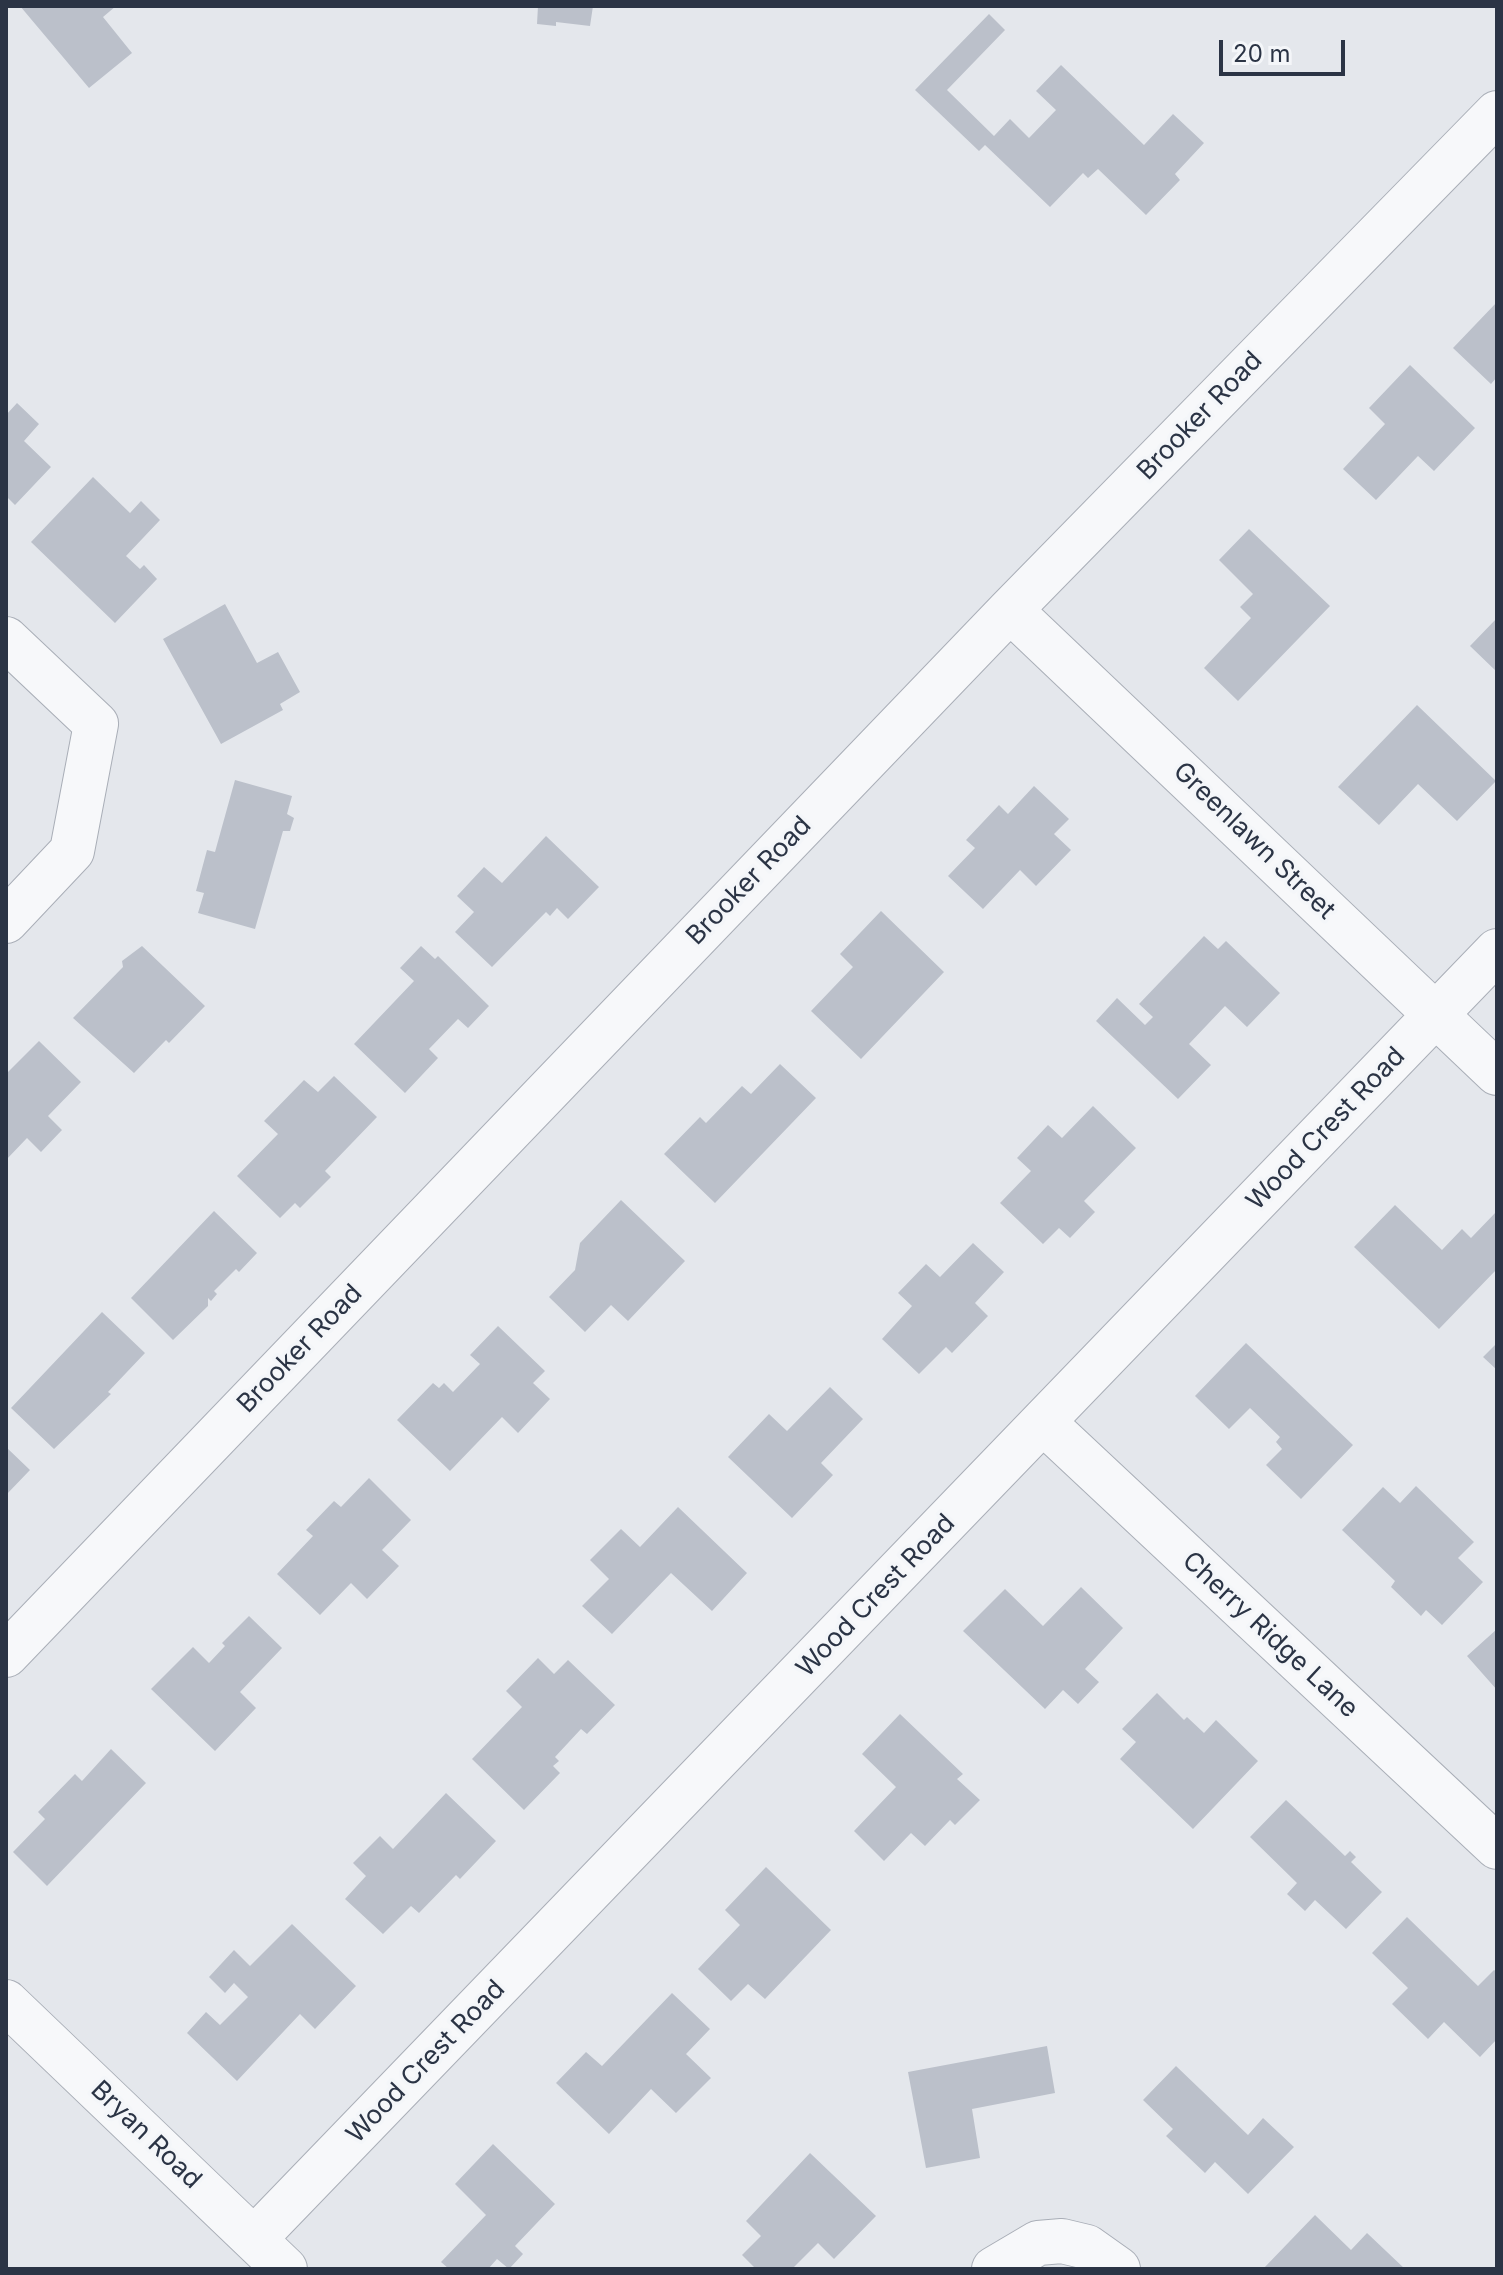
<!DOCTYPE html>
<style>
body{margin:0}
#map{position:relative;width:1503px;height:2275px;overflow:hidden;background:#e4e7ec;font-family:Inter,sans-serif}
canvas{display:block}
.frame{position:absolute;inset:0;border:8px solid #2b3445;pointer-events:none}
.scale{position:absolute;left:1219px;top:40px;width:126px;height:36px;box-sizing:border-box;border:4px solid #2b3445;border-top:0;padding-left:10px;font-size:24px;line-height:28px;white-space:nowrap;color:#2b3445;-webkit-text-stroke:6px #f4f6f9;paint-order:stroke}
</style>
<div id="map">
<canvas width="1503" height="2275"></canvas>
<div class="frame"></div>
<div class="scale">20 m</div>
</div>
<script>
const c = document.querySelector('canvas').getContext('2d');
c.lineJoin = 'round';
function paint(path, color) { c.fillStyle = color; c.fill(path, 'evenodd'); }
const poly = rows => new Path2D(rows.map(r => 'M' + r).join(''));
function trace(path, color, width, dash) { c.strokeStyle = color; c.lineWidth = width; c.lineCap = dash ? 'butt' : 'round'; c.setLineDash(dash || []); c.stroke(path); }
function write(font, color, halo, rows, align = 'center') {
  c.font = font + ' Inter,sans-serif'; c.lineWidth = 7; c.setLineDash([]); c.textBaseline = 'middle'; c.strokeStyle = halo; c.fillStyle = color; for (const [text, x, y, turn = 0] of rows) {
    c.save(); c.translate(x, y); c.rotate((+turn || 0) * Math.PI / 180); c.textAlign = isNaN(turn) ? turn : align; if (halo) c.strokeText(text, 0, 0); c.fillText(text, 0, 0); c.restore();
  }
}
const building = poly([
 [20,6,116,6,103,17,132,53,89,88],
 [538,6,593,6,590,26,556,22,556,26,537,24],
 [989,14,1005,30,947,90,994,136,1010,119,1029,138,1056,110,1036,91,1061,65,1144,145,1173,114,1204,143,1175,174,1180,180,1146,215,1098,169,1088,178,1083,173,1050,207,985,145,979,151,915,90],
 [1497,302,1497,377,1491,384,1453,348],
 [1410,365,1475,428,1434,471,1418,456,1376,500,1343,469,1385,424,1369,408],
 [17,403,39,424,24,441,51,467,15,505,6,496,6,415],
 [93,477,130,513,141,501,160,520,126,556,140,569,144,565,157,579,115,623,31,542],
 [1249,529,1330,606,1238,701,1204,668,1251,618,1240,607,1253,594,1219,560],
 [225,604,257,663,278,652,300,692,280,704,283,710,221,744,163,639],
 [1497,618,1497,672,1470,646],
 [1417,705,1496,781,1457,821,1418,784,1379,825,1338,787],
 [235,780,292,796,287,814,294,818,290,831,283,831,255,929,198,913,204,893,196,891,207,850,215,852],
 [1034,786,1069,819,1054,834,1071,850,1036,886,1020,870,983,909,948,876,975,848,966,840,999,805,1008,814],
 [546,836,599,887,568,919,557,908,550,916,546,912,492,967,455,932,474,912,457,896,484,867,502,883],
 [881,911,944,972,861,1059,811,1011,853,967,840,954],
 [1204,936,1218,949,1226,941,1280,993,1247,1027,1225,1006,1189,1044,1211,1065,1178,1099,1096,1021,1117,998,1145,1025,1153,1017,1139,1004],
 [142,946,205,1006,169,1043,166,1040,134,1073,73,1018,123,967,122,961],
 [421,946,435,959,438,956,489,1006,468,1028,458,1019,429,1049,438,1058,405,1093,354,1044,414,981,400,968],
 [39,1041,81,1082,48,1116,62,1130,41,1152,27,1138,6,1160,6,1074],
 [780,1064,816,1098,715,1203,664,1154,700,1117,706,1123,742,1086,751,1094],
 [334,1076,377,1117,325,1171,331,1177,300,1208,295,1203,280,1218,237,1176,278,1134,264,1121,304,1080,318,1092],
 [1093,1106,1136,1148,1084,1201,1095,1212,1070,1238,1059,1228,1043,1244,1000,1203,1031,1171,1017,1158,1048,1125,1062,1138],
 [621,1200,685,1261,628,1321,611,1305,585,1332,549,1297,575,1270,580,1243],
 [1395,1205,1442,1250,1462,1229,1471,1238,1497,1211,1497,1269,1439,1329,1354,1247],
 [214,1211,257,1253,239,1272,236,1269,214,1291,217,1294,211,1301,208,1298,208,1306,173,1340,131,1298],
 [973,1243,1004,1272,975,1303,988,1316,952,1353,946,1347,919,1374,882,1339,912,1306,898,1293,926,1264,940,1277],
 [102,1312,145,1353,108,1392,111,1394,54,1449,11,1408],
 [498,1326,545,1371,533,1383,550,1399,518,1433,502,1417,450,1471,397,1420,433,1383,439,1388,444,1383,453,1392,480,1364,470,1355],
 [1246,1343,1353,1445,1301,1499,1266,1465,1282,1449,1276,1442,1280,1437,1250,1408,1229,1429,1195,1396],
 [1497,1343,1497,1370,1483,1357],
 [830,1387,863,1419,821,1463,833,1475,792,1518,728,1457,769,1414,787,1431],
 [6,1447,30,1470,6,1495],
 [369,1478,411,1520,382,1550,399,1566,367,1599,351,1583,320,1615,277,1574,313,1536,306,1530,334,1501,341,1507],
 [1416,1486,1474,1542,1458,1558,1483,1582,1442,1625,1426,1610,1421,1616,1391,1587,1395,1581,1342,1530,1383,1487,1400,1503],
 [678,1507,747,1573,712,1611,671,1573,612,1634,582,1606,609,1579,590,1560,621,1529,640,1547],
 [1081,1587,1123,1628,1085,1669,1099,1682,1078,1704,1063,1690,1045,1709,963,1631,1005,1589,1043,1626],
 [249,1616,282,1648,240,1692,256,1708,215,1751,151,1689,193,1647,209,1663,225,1646,222,1643],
 [1497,1629,1497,1690,1467,1656],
 [538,1658,554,1674,568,1660,615,1705,587,1734,581,1729,555,1757,559,1761,553,1766,560,1773,524,1810,472,1759,522,1707,506,1691],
 [1157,1693,1184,1720,1187,1717,1204,1733,1216,1720,1258,1761,1193,1829,1120,1759,1136,1742,1122,1729],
 [900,1714,963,1774,957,1779,980,1800,955,1825,950,1820,925,1846,911,1833,884,1861,854,1831,896,1787,862,1754],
 [111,1749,146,1783,47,1886,13,1852,45,1819,38,1812,75,1774,82,1781],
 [446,1793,496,1841,460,1879,456,1875,419,1913,411,1906,383,1934,345,1899,366,1876,353,1863,380,1836,393,1849],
 [1286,1800,1345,1856,1350,1851,1356,1857,1351,1862,1382,1892,1346,1929,1315,1900,1305,1911,1287,1894,1297,1883,1250,1837],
 [766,1867,831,1930,765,1999,748,1984,731,2001,698,1969,740,1925,725,1910],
 [1407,1917,1478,1986,1494,1970,1497,1972,1497,2039,1480,2057,1444,2022,1428,2039,1392,2004,1408,1988,1372,1953],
 [292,1924,356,1986,315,2029,300,2014,237,2081,187,2033,206,2012,220,2025,248,1997,234,1983,225,1993,209,1977,234,1950,250,1966],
 [672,1993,710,2029,686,2054,711,2078,676,2113,651,2089,609,2134,556,2083,586,2052,602,2066],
 [1047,2046,1055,2093,972,2109,980,2158,926,2168,908,2072],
 [1176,2066,1248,2135,1263,2118,1294,2147,1248,2194,1215,2162,1205,2173,1166,2136,1173,2129,1143,2100],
 [493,2144,555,2204,515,2246,523,2254,509,2269,497,2259,488,2269,449,2269,441,2262,486,2215,455,2184],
 [810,2153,876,2216,834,2259,818,2243,792,2269,756,2269,742,2255,761,2236,746,2221],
 [1315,2215,1351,2250,1367,2233,1405,2269,1263,2269]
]);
const minor = poly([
 [1010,610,1497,1073],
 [6,639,96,724,72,851,6,921],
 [1044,1423,1497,1847],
 [6,1655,1010,610,1497,113],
 [6,2002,285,2269],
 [254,2239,1497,951],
 [994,2269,1038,2243,1062,2241,1087,2247,1118,2269]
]);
const streetNames = [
 ["Brooker Road",1200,416,-46],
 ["Greenlawn Street",1254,841,44],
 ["Brooker Road",749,881,-46],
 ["Wood Crest Road",1326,1129,-46],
 ["Brooker Road",300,1349,-46],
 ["Wood Crest Road",876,1596,-46],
 ["Cherry Ridge Lane",1270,1635,43],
 ["Wood Crest Road",426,2062,-46],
 ["Bryan Road",146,2135,44]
];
paint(building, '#bbc0ca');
trace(minor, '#a9aeb7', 46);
trace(minor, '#f7f8fa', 44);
write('26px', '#2b3445', '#f4f6f9', streetNames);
</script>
